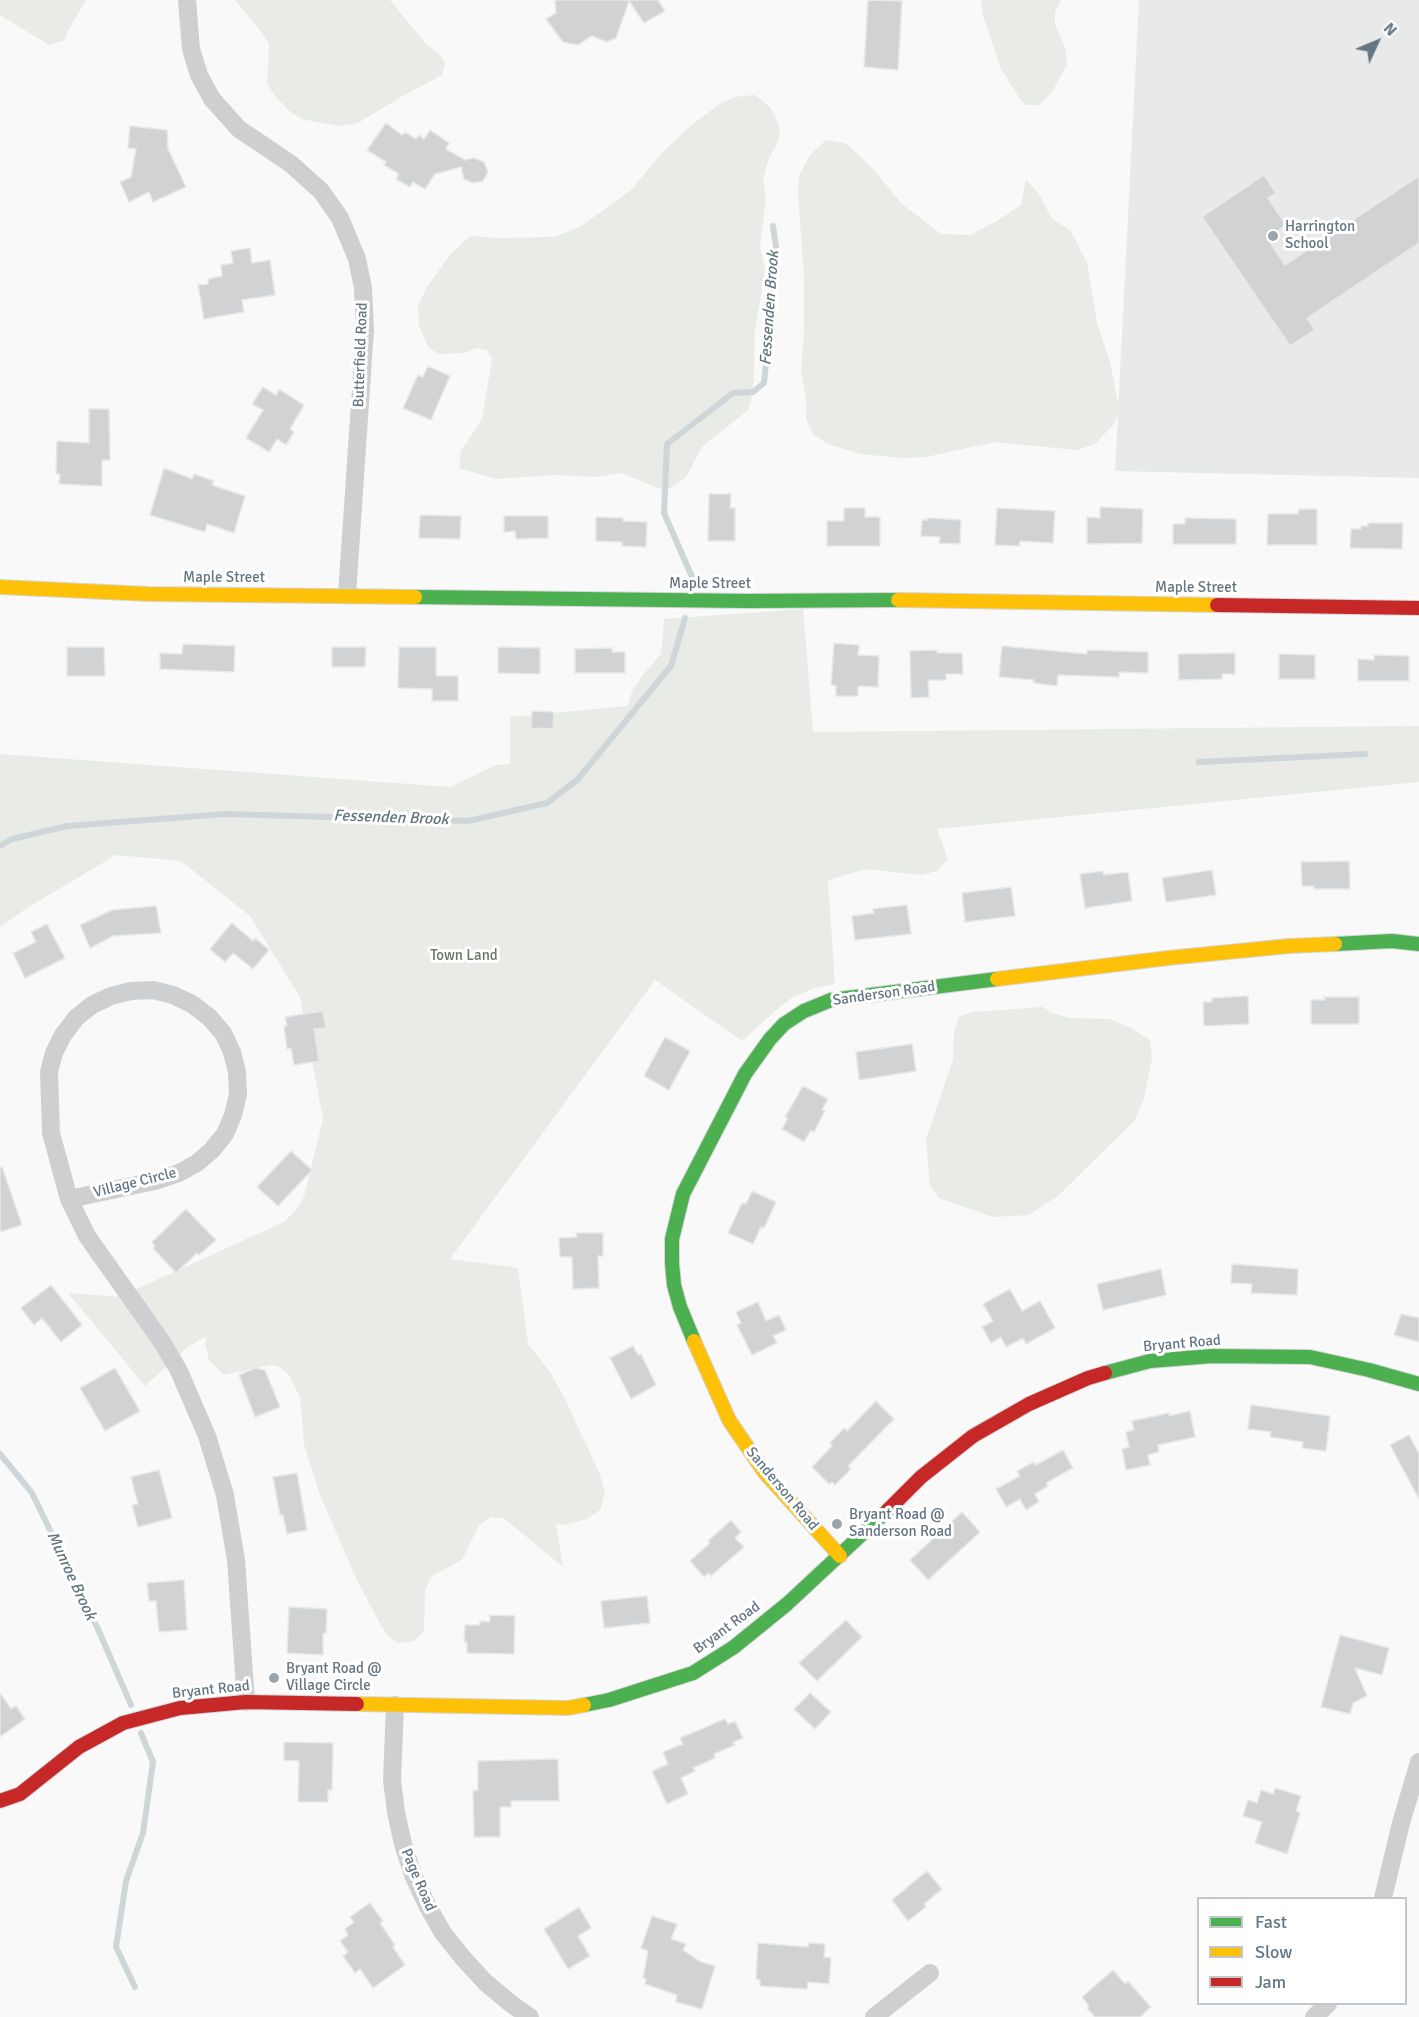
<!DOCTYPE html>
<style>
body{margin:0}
#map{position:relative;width:1419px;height:2017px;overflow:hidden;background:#f9f9f9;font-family:Signika,sans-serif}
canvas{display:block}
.legend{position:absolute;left:1197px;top:1897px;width:210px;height:108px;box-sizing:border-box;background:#fff;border:2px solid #c1c8cd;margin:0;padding:8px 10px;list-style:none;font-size:18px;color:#657683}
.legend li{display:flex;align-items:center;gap:12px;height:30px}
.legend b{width:30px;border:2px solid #c1c8cd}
.north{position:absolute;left:1347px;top:12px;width:60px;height:60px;-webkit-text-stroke:4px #fff;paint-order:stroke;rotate:46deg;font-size:16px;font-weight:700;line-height:24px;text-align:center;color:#657683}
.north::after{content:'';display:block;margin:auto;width:21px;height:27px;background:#657683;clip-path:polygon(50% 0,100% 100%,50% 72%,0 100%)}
</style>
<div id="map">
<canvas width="1419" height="2017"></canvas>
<ul class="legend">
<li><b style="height:8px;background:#4caf50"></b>Fast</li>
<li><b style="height:8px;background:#ffc107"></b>Slow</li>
<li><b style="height:8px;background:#c62828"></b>Jam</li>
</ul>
<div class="north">N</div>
</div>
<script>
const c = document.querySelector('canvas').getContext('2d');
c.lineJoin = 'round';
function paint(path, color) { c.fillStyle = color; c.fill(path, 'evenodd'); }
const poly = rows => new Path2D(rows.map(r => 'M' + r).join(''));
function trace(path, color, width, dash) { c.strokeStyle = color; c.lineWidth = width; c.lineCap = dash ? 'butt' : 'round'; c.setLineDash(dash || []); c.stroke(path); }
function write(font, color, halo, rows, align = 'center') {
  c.font = font + ' Signika,sans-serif'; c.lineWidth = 6; c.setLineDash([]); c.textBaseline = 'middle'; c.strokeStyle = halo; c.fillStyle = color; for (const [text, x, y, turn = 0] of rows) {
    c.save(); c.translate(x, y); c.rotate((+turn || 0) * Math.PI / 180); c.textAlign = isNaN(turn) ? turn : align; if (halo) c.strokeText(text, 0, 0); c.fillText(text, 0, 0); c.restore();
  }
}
const built = poly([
 [1139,0,1419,0,1419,478,1115,471]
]);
const green = poly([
 [0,0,86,0,68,31,65,40,49,45,0,15],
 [235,0,390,0,426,44,440,55,445,63,442,75,401,97,358,123,339,126,301,119,288,110,276,97,267,84,269,44,263,34],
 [981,0,1061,0,1055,12,1055,24,1065,47,1067,65,1052,92,1039,105,1026,105,1020,99,1001,69,983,16],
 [755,95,771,108,780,128,778,141,768,161,763,179,766,198,760,246,765,270,755,331,753,392,748,410,702,447,686,477,671,488,661,489,621,473,597,477,554,475,496,479,459,468,461,451,482,419,492,359,487,350,477,348,464,353,438,354,428,347,419,326,418,305,427,287,450,255,470,236,499,238,554,237,580,227,631,190,661,154,688,128,718,105,734,97],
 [826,140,847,144,874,170,902,204,941,234,970,235,995,222,1021,205,1026,180,1039,194,1052,219,1071,231,1087,263,1097,323,1110,362,1119,409,1114,424,1095,444,1077,450,995,442,926,457,901,458,861,454,828,444,813,434,806,419,806,398,801,372,804,330,804,277,798,195,799,176,810,155],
 [803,609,813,732,1419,726,1419,782,937,829,948,859,937,871,921,875,865,869,828,880,835,984,814,988,793,997,776,1010,742,1041,655,980,450,1259,518,1268,528,1344,550,1372,565,1399,599,1472,605,1492,600,1510,587,1519,563,1525,556,1524,563,1567,505,1519,491,1517,479,1525,462,1560,432,1576,425,1590,424,1631,414,1641,397,1643,387,1635,378,1620,357,1580,320,1495,304,1444,300,1397,289,1375,280,1367,271,1365,224,1375,209,1360,205,1342,207,1336,189,1346,145,1386,68,1293,119,1297,284,1222,295,1211,304,1197,323,1119,300,997,250,916,181,861,116,855,27,908,0,927,0,754,450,787,496,765,510,764,510,717,628,706,632,691,643,675,661,654,664,619],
 [1043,1007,1052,1013,1069,1018,1110,1019,1131,1028,1150,1040,1152,1058,1144,1098,1135,1120,1059,1195,1029,1215,993,1217,939,1198,930,1186,926,1139,953,1060,954,1031,959,1017,972,1012]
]);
const stream = poly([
 [693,579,664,513,667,444,733,393,753,392,764,383,777,254,773,226],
 [1199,762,1365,754],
 [0,846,12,839,67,826,225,814,468,821,547,803,577,780,671,666,685,618],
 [0,1454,32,1493,98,1629,131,1705],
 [135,1987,116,1947,126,1881,143,1833,153,1762,141,1733]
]);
const building = poly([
 [555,0,658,0,665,11,644,23,629,1,616,38,607,42,592,36,578,45,563,42,546,19,556,13,555,0],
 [868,0,902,1,898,70,864,67,868,0],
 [386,123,402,135,405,132,416,139,419,135,424,139,430,130,449,143,446,149,465,160,474,158,484,162,488,172,483,181,473,183,464,179,461,167,435,174,425,189,413,182,410,187,396,179,399,174,384,165,386,162,367,150,386,123],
 [130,126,167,130,168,149,186,187,153,202,149,192,129,202,120,182,131,177,136,149,128,148,130,126],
 [1264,175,1276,193,1268,198,1286,225,1267,238,1285,265,1419,176,1419,243,1307,318,1315,330,1290,346,1202,217,1264,175],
 [250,248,252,263,270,260,275,295,242,300,244,312,204,319,198,285,208,284,208,279,222,276,221,265,233,263,231,251,250,248],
 [428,366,450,376,431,420,403,408,418,375,423,377,428,366],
 [263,387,276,395,279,389,304,405,290,429,294,432,286,445,277,439,269,452,246,438,263,410,252,404,263,387],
 [89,409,109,409,110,460,102,460,102,486,59,484,60,474,56,474,57,441,89,443,89,409],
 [164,468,192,479,194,474,214,481,212,485,245,496,234,533,207,524,205,532,150,515,164,468],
 [709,494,731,494,730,508,735,508,735,541,708,541,709,494],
 [1100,507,1143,509,1142,543,1087,544,1087,517,1100,518,1100,507],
 [844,508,865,508,865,517,880,517,880,546,827,546,827,521,844,521,844,508],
 [997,508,1055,511,1053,543,1020,541,1019,546,995,545,997,508],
 [1299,509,1317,509,1317,545,1267,545,1268,514,1298,514,1299,509],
 [420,515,461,516,460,539,419,538,420,515],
 [504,516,548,516,548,538,516,539,515,531,504,532,504,516],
 [596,517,623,518,623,521,647,522,646,547,622,546,622,542,596,541,596,517],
 [928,518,961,520,960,544,939,543,940,537,921,536,922,520,928,520,928,518],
 [1185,518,1236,519,1236,544,1173,544,1173,524,1185,524,1185,518],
 [1368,523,1403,523,1402,549,1350,548,1351,529,1361,529,1361,526,1368,526,1368,523],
 [834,643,859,645,858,655,879,656,878,687,858,686,858,696,836,696,836,686,831,685,834,643],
 [183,644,235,646,234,672,160,669,160,653,182,654,183,644],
 [1002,646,1087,654,1087,650,1148,652,1148,673,1119,672,1119,677,1058,675,1057,686,1034,683,1034,680,999,677,1002,646],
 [67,647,104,647,105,676,67,676,67,647],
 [332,647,366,647,365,667,332,667,332,647],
 [399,647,436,647,436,676,458,676,458,701,432,701,432,689,398,688,399,647],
 [498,647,540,648,540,674,498,673,498,647],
 [612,648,612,652,625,652,625,673,575,673,575,649,612,648],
 [937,650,937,653,962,653,963,674,946,674,946,680,928,680,929,697,911,698,910,651,937,650],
 [1235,653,1235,674,1222,674,1222,679,1179,680,1178,654,1235,653],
 [1279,654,1315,655,1315,679,1279,679,1279,654],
 [1374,655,1409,656,1409,681,1358,681,1358,659,1374,660,1374,655],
 [532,711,554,712,553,729,531,728,532,711],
 [1349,861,1350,889,1314,889,1313,886,1302,886,1301,862,1349,861],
 [1212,870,1216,895,1166,902,1162,878,1212,870],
 [1103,871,1104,875,1128,872,1132,901,1085,908,1080,874,1103,871],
 [1011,887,1015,916,965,922,962,893,1011,887],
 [907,905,911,934,855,940,852,916,874,913,873,909,907,905],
 [156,906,161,933,113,936,90,948,80,925,112,910,156,906],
 [232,923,253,941,255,938,269,950,253,969,233,953,225,962,210,949,232,923],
 [47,924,65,958,25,978,13,953,36,942,31,932,47,924],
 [1248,996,1249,1024,1204,1026,1203,1002,1212,1002,1212,998,1248,996],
 [1324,997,1359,997,1359,1024,1311,1024,1311,1000,1325,1000,1324,997],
 [323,1011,326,1028,314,1029,319,1061,294,1065,291,1048,287,1049,284,1026,287,1026,285,1017,323,1011],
 [665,1037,690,1051,669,1090,644,1076,665,1037],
 [912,1044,916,1071,859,1080,856,1052,912,1044],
 [803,1086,828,1099,822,1110,825,1111,814,1132,811,1130,804,1142,782,1129,788,1118,785,1117,803,1086],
 [291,1151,312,1170,278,1206,257,1187,291,1151],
 [2,1167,22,1225,0,1232,0,1168,2,1167],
 [752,1191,776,1202,764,1228,761,1227,753,1244,728,1233,742,1203,746,1204,752,1191],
 [186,1209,216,1240,199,1255,197,1253,176,1273,153,1248,155,1246,152,1242,186,1209],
 [576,1233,603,1233,603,1256,598,1256,599,1288,573,1289,572,1257,560,1257,559,1238,577,1237,576,1233],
 [1232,1264,1298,1269,1297,1295,1251,1293,1252,1284,1231,1283,1232,1264],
 [1161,1269,1166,1295,1103,1310,1097,1284,1161,1269],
 [51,1285,82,1325,61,1342,42,1318,34,1325,21,1308,51,1285],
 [1010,1289,1022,1311,1040,1301,1055,1328,1026,1344,1023,1338,1006,1347,1001,1337,991,1343,982,1327,993,1321,983,1304,1010,1289],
 [758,1302,766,1321,779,1315,786,1330,773,1336,777,1343,752,1355,737,1325,741,1323,736,1312,758,1302],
 [1401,1314,1419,1318,1419,1342,1394,1335,1401,1314],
 [633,1346,638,1355,641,1354,656,1385,631,1399,610,1358,633,1346],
 [115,1368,140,1411,105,1431,80,1388,115,1368],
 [255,1368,265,1370,280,1407,255,1417,239,1375,255,1368],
 [876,1401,894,1419,848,1466,851,1469,835,1485,832,1482,829,1484,812,1467,832,1446,830,1443,844,1428,847,1431,876,1401],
 [1251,1405,1330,1416,1326,1451,1302,1448,1303,1442,1270,1437,1271,1432,1248,1429,1251,1405],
 [1190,1411,1195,1437,1158,1445,1159,1452,1148,1455,1150,1465,1126,1470,1122,1449,1129,1447,1126,1432,1134,1430,1132,1421,1169,1413,1169,1416,1190,1411],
 [1409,1435,1419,1454,1419,1499,1390,1445,1409,1435],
 [1063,1450,1073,1468,1046,1483,1048,1486,1035,1494,1039,1502,1026,1510,1020,1499,1006,1507,996,1489,1020,1476,1017,1471,1034,1462,1036,1465,1063,1450],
 [159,1470,172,1518,138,1527,132,1505,138,1504,131,1477,159,1470],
 [297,1473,307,1530,287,1534,283,1515,280,1515,273,1477,297,1473],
 [962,1512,980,1532,928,1580,910,1560,962,1512],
 [731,1520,741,1532,735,1538,744,1547,711,1576,709,1573,704,1577,690,1561,710,1543,708,1541,731,1520],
 [184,1580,187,1630,159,1632,156,1601,149,1601,147,1583,184,1580],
 [647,1596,650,1623,604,1628,601,1601,647,1596],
 [289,1607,327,1609,326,1633,323,1633,323,1655,287,1653,289,1607],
 [490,1615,515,1616,514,1654,467,1653,467,1642,464,1642,465,1625,480,1625,480,1621,490,1622,490,1615],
 [846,1620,862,1637,817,1681,799,1663,846,1620],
 [1340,1635,1389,1648,1382,1675,1355,1668,1367,1696,1353,1703,1350,1714,1321,1707,1340,1635],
 [0,1693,11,1709,16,1706,25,1719,0,1737,0,1693],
 [810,1693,831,1712,815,1729,794,1709,810,1693],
 [725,1719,728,1724,735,1721,743,1738,733,1742,735,1745,714,1754,715,1758,693,1768,695,1771,681,1778,688,1794,667,1804,652,1771,668,1764,663,1752,683,1744,680,1738,725,1719],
 [284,1742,333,1743,332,1790,328,1790,328,1802,298,1802,299,1761,284,1760,284,1742],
 [558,1759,559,1801,511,1801,511,1807,500,1807,500,1837,474,1837,473,1791,478,1790,478,1761,558,1759],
 [1275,1788,1301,1796,1296,1811,1300,1813,1287,1854,1255,1843,1262,1822,1243,1816,1248,1800,1257,1803,1261,1790,1273,1794,1275,1788],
 [927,1871,942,1889,924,1904,926,1907,908,1921,892,1900,927,1871],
 [370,1903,383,1921,380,1923,395,1945,393,1947,405,1965,373,1988,360,1969,355,1973,343,1956,348,1952,340,1941,348,1935,345,1929,354,1922,350,1917,370,1903],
 [579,1907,591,1928,578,1936,590,1956,568,1969,544,1929,579,1907],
 [652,1916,677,1924,671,1939,686,1944,683,1950,699,1961,715,1966,702,2009,676,2002,677,1995,645,1984,646,1979,643,1978,648,1951,641,1948,652,1916],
 [758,1943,808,1947,809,1943,825,1944,824,1957,831,1958,829,1984,808,1982,807,1989,760,1986,760,1980,756,1979,758,1943],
 [1113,1970,1125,1984,1128,1981,1151,2007,1140,2017,1095,2017,1087,2008,1089,2006,1082,1997,1113,1970]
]);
const street = poly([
 [187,0,191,49,199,75,212,99,239,129,291,164,321,191,340,218,357,259,363,288,365,329,347,595],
 [69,1199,155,1181,179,1173,197,1163,212,1150,225,1134,233,1115,238,1094,237,1072,232,1052,223,1033,209,1017,192,1004,173,995,153,990,131,991,111,996,92,1005,76,1018,63,1035,54,1053,49,1072,51,1133,69,1199,87,1236,162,1342,179,1371,207,1436,225,1495,236,1560,246,1702],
 [395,1705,392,1780,396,1812,403,1844,413,1875,427,1905,443,1933,463,1958,485,1982,510,2003,530,2017],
 [1383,1898,1401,1823,1419,1762],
 [874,2017,930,1973],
 [1314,2017,1328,2004]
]);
const fast = poly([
 [415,597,748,601,898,600],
 [1335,944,1392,941,1419,944],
 [694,1341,680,1307,674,1285,672,1263,672,1239,683,1194,745,1074,770,1039,784,1024,804,1011,831,1000,997,979],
 [1105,1373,1150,1361,1212,1356,1310,1357,1369,1370,1419,1384],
 [584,1705,609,1700,693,1673,734,1647,787,1604,888,1510]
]);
const slow = poly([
 [0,587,148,594,415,597],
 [898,600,1217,605],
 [997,979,1168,958,1289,946,1335,944],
 [694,1341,729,1420,765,1473,840,1556],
 [357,1704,568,1708,584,1705]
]);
const jam = poly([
 [1217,605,1419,608],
 [888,1510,921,1477,973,1436,1029,1404,1088,1378,1105,1373],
 [0,1801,20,1794,79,1747,123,1723,180,1708,246,1702,357,1704]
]);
const markers = [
 [1273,236,6,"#99a4ac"],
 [837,1524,6,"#99a4ac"],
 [274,1678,6,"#99a4ac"]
];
const poiNames = [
 ["Harrington",1285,227],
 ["School",1285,244],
 ["Bryant Road @",849,1515],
 ["Sanderson Road",849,1532],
 ["Bryant Road @",286,1669],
 ["Village Circle",286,1686]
];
const streetNames = [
 ["Butterfield Road",361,355,-88],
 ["Maple Street",224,578],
 ["Maple Street",710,584],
 ["Maple Street",1196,588],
 ["Sanderson Road",884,994,-8],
 ["Village Circle",135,1183,-14],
 ["Bryant Road",1182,1344,-5],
 ["Sanderson Road",782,1489,50],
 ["Bryant Road",727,1628,-36],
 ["Bryant Road",211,1690,-6],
 ["Page Road",418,1880,67]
];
const parkNames = [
 ["Town Land",464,956]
];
const waterNames = [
 ["Fessenden Brook",770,308,-86],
 ["Fessenden Brook",391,818,2],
 ["Munroe Brook",71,1576,65]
];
paint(built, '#e8e9e9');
paint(green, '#e8ebe6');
trace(stream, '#ced6d9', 6);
paint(building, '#d0d2d3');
trace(building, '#e8e8e8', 1.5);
trace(fast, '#d5d6d7', 16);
trace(slow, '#d5d6d7', 16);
trace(jam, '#d5d6d7', 16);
trace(street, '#cecfd0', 18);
trace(fast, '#4caf50', 14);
trace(slow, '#ffc107', 14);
trace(jam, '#c62828', 14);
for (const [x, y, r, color] of markers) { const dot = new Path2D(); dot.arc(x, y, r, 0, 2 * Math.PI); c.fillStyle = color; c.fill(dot); trace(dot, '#fff', 2); }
write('15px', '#657683', '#fff', poiNames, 'left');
write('15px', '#657683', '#fff', streetNames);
write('15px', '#687a64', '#fff', parkNames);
write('italic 16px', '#60757c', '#fff', waterNames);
</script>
